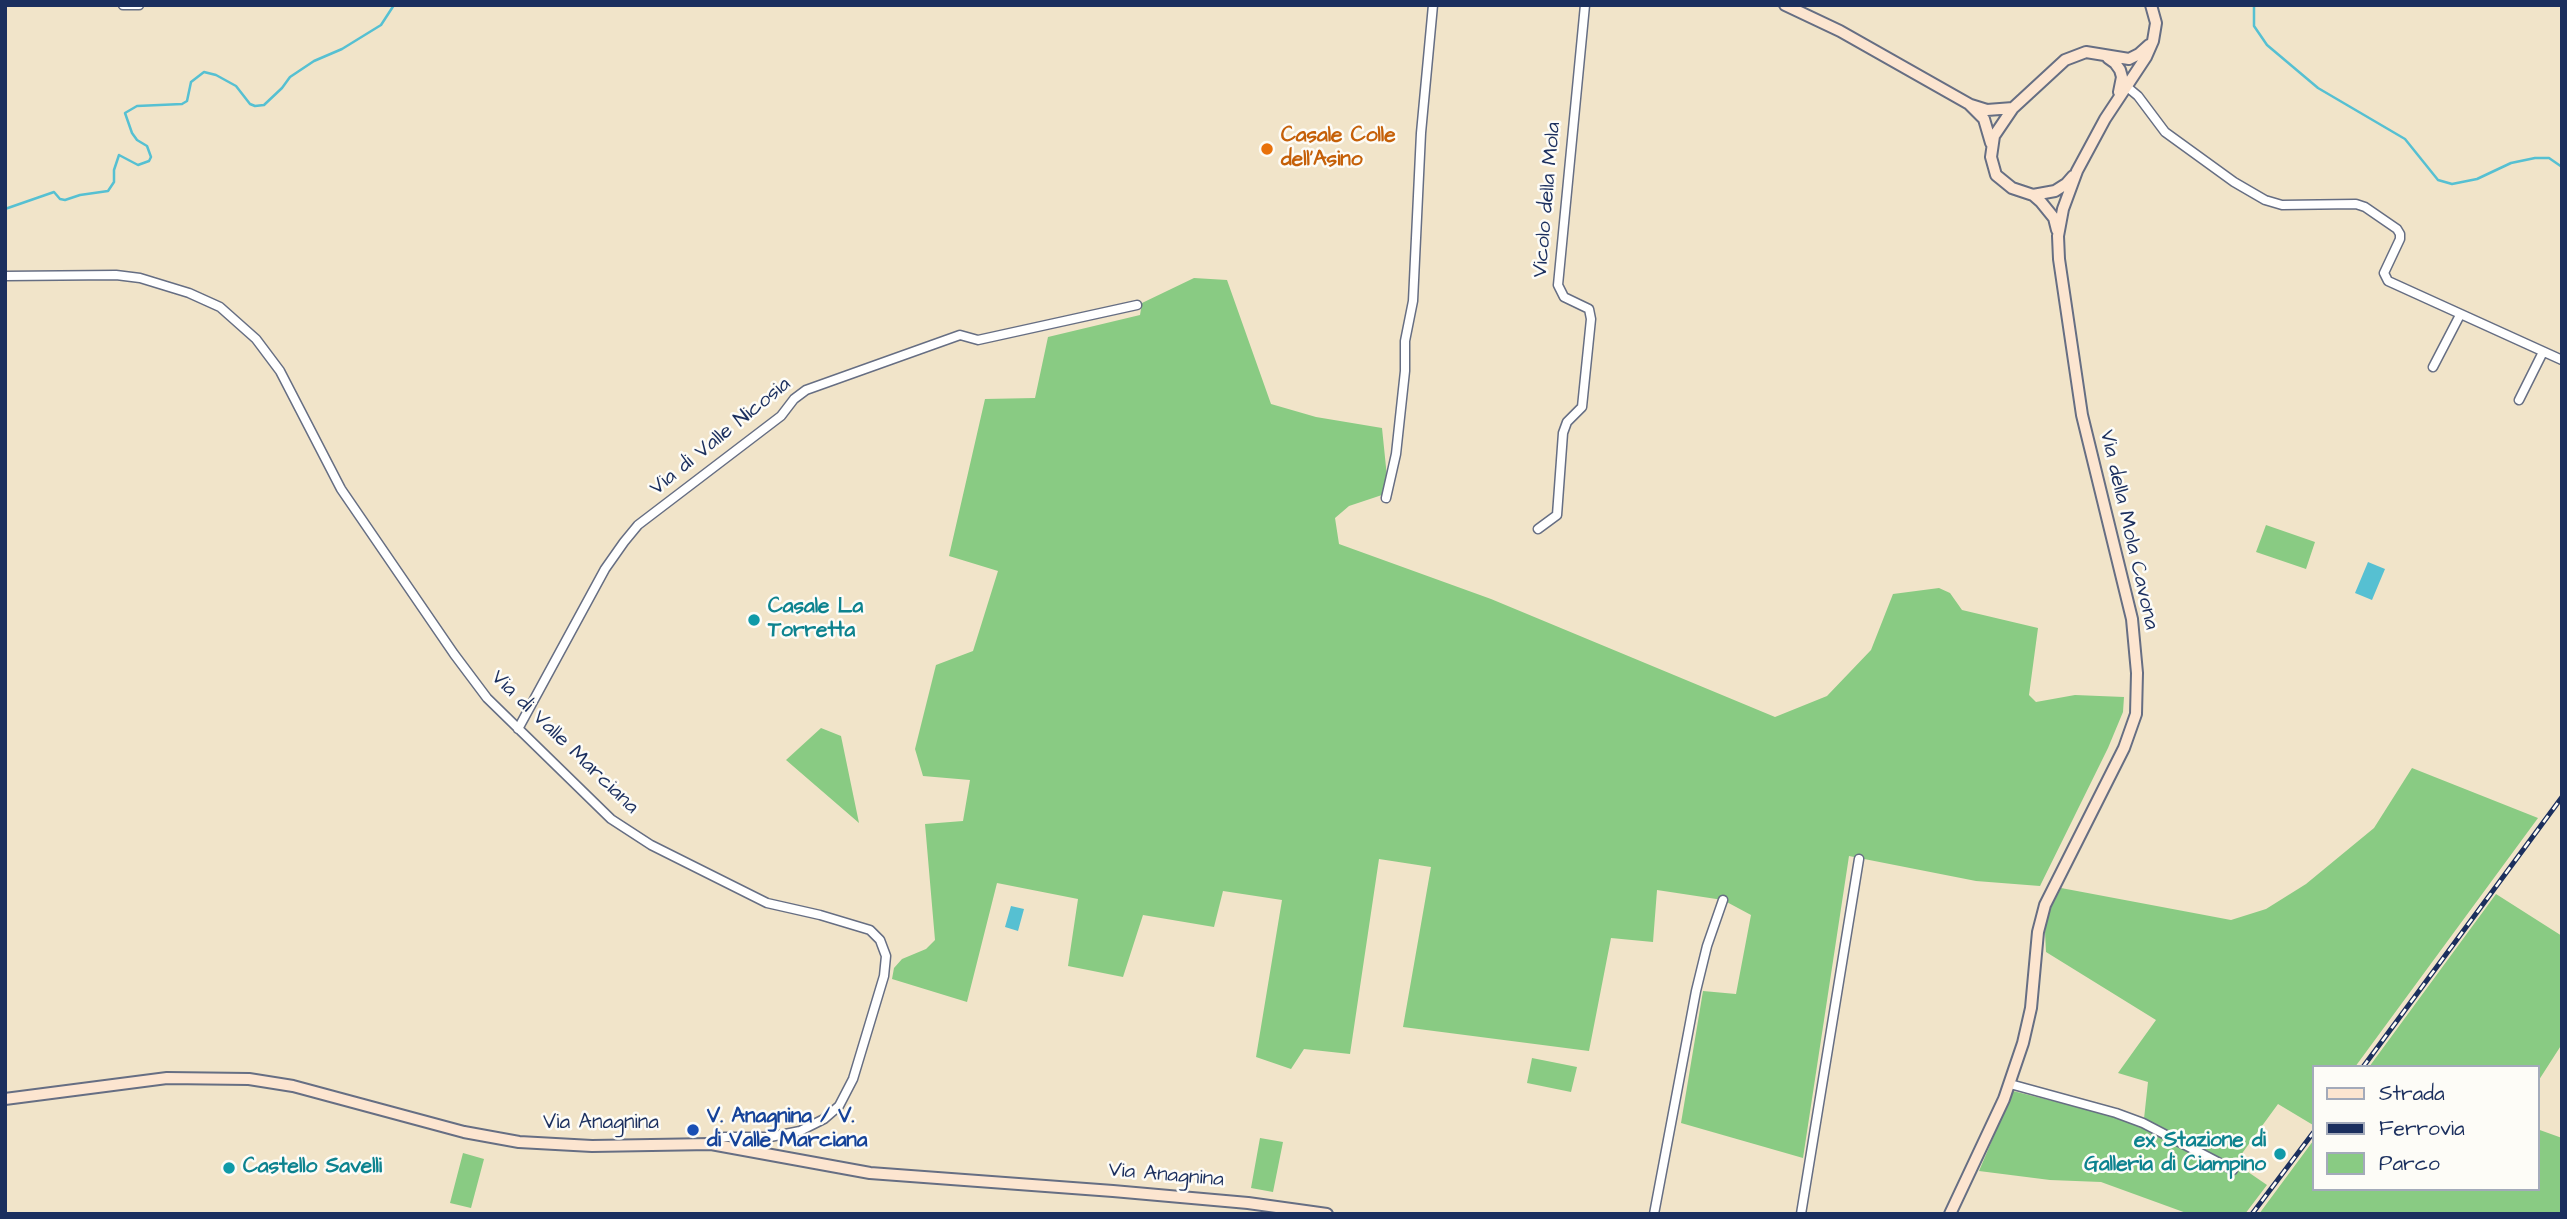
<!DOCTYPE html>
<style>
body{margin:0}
#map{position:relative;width:2567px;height:1219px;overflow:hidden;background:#f1e4c9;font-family:"Architects Daughter",sans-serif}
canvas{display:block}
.frame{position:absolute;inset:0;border:7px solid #1b2f5e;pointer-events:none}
.legend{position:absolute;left:2312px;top:1065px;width:228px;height:126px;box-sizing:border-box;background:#fdfcf7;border:2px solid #a3aaba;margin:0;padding:9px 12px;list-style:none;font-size:21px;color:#1b2f5e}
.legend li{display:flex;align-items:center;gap:14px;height:35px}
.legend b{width:35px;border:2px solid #a3aaba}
</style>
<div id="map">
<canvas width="2567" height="1219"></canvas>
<div class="frame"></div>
<ul class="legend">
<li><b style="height:9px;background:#fce5d0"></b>Strada</li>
<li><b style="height:9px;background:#1b2f5e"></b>Ferrovia</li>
<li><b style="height:19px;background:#89cb83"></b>Parco</li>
</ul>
</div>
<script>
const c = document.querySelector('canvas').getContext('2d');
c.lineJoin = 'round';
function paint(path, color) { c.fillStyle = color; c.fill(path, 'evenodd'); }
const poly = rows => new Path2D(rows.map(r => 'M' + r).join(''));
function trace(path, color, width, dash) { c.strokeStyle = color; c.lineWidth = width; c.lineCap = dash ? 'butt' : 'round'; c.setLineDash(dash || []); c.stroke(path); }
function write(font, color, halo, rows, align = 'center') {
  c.font = font + ' "Architects Daughter",sans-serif'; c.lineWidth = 5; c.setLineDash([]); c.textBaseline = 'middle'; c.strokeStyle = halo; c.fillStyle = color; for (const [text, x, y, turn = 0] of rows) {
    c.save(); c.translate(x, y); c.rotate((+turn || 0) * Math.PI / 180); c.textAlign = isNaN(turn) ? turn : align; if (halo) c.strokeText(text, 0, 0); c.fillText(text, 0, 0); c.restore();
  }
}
const green = poly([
 [1194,278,1227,280,1271,404,1316,417,1382,428,1387,477,1382,495,1349,506,1335,518,1339,544,1491,599,1775,717,1827,696,1871,650,1893,594,1939,588,1950,593,1962,610,2038,628,2029,695,2036,702,2075,695,2124,697,2123,712,2108,748,2040,886,1976,881,1849,856,1803,1158,1681,1123,1703,991,1736,994,1751,915,1723,900,1657,890,1653,942,1611,938,1589,1051,1403,1027,1431,867,1379,859,1350,1054,1304,1049,1291,1069,1256,1057,1282,900,1223,891,1214,927,1143,915,1123,977,1068,966,1078,899,997,883,967,1002,892,979,894,968,902,959,926,949,935,940,925,824,963,821,970,780,923,776,915,749,936,665,973,651,998,571,949,556,985,399,1035,398,1048,337,1140,315,1142,303],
 [2266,525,2315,542,2306,569,2256,552],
 [821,728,841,736,859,823,786,760],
 [2412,768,2538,818,2355,1067,2313,1067,2313,1125,2278,1104,2235,1163,2267,1185,2245,1214,2189,1214,2101,1182,2050,1180,1979,1171,2013,1091,2109,1115,2143,1128,2148,1082,2118,1073,2156,1020,2046,952,2045,932,2047,915,2061,888,2231,920,2266,909,2306,884,2374,828],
 [2496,894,2562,936,2562,1044,2537,1083,2537,1067,2369,1067],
 [1532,1058,1577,1067,1571,1092,1527,1083],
 [2537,1129,2562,1138,2562,1214,2259,1214,2313,1141,2313,1189,2537,1189],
 [1260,1138,1283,1142,1273,1192,1251,1188],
 [463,1153,484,1159,471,1208,450,1203]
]);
const water = poly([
 [2368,562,2385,569,2372,600,2355,593],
 [1011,906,1024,909,1018,931,1005,927]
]);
const stream = poly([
 [2254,5,2254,26,2267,45,2318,88,2405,139,2438,180,2452,184,2477,179,2511,163,2535,158,2549,158,2562,167],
 [5,209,54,192,60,199,65,200,80,195,108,191,114,182,114,170,119,155,138,165,149,161,151,157,147,146,137,140,132,133,125,113,137,106,182,104,187,101,191,82,204,72,216,75,236,86,250,104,255,106,264,105,282,88,290,77,314,61,342,49,381,25,394,5]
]);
const street = poly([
 [123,5,139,5],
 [2126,86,2138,96,2165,132,2234,182,2265,200,2282,205,2356,204,2365,207,2397,229,2400,234,2400,239,2384,273,2388,281,2562,360],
 [5,276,116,275,140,278,189,293,220,307,256,339,280,371,341,489,454,654,487,698,611,819,651,845,767,903,820,915,870,930,880,940,886,956,884,976,853,1079,839,1106,824,1119,800,1131,770,1137,724,1137,711,1144],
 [2433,367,2460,315],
 [2519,400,2543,352],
 [1386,498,1396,454,1405,371,1405,341,1413,301,1421,133,1433,5],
 [1538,529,1557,515,1563,433,1567,422,1582,407,1591,319,1589,309,1564,297,1558,285,1585,5],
 [518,729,605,569,624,542,638,525,781,416,794,399,806,390,960,335,978,340,1137,305],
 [2010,1084,2116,1113,2143,1123,2233,1170],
 [1654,1214,1696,991,1707,946,1723,900],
 [1801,1214,1859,859]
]);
const secondary = poly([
 [1785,5,1840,31,1969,104,1984,119,1991,143],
 [2108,58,2115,63,2120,70,2122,77,2119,92],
 [1971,105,1987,110,2013,108],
 [2033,195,2055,191,2066,184,2073,176],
 [2057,230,2054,218,2041,202,2033,195,2012,188,1996,175,1991,157,1994,136,2013,108,2065,60,2086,52,2129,59,2139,54,2149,45],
 [5,1099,167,1078,249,1079,293,1086,464,1132,519,1142,592,1146,711,1144,870,1173,1113,1191,1248,1203,1327,1214],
 [1950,1214,2004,1099,2023,1043,2031,1008,2038,932,2045,905,2124,748,2136,714,2137,673,2132,619,2082,415,2059,259,2058,236,2063,209,2077,171,2105,119,2146,57,2153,41,2156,23,2151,5]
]);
const rail = poly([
 [2363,1067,2562,797],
 [2252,1214,2313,1133]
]);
const markers = [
 [1267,149,7,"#e8710a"],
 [754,620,7,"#0f9aa8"],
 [693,1130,7,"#1a4fb4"],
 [2280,1154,7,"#0f9aa8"],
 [229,1168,7,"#0f9aa8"]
];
const foodNames = [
 ["Casale Colle",1281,137],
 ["dell'Asino",1281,161]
];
const streetNames = [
 ["Vicolo della Mola",1548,200,-85],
 ["Via di Valle Nicosia",721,437,-39],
 ["Via della Mola Cavona",2128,530,77],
 ["Via di Valle Marciana",564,743,44],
 ["Via Anagnina",601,1124],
 ["Via Anagnina",1166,1176,5]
];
const cultureNames = [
 ["Casale La",768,608],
 ["Torretta",768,632],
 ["ex Stazione di",2266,1142,"right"],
 ["Galleria di Ciampino",2266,1166,"right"],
 ["Castello Savelli",243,1168]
];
const transitNames = [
 ["V. Anagnina / V.",707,1118],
 ["di Valle Marciana",707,1142]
];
paint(green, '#89cb83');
paint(water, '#56c0d2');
trace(stream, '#56c0d2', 2.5);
trace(street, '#666e83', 11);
trace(secondary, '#666e83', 14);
trace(street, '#fff', 8);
trace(secondary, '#fce5d0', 10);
trace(rail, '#1b2f5e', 5);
trace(rail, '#fdfcf7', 2.5, [8]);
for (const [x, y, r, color] of markers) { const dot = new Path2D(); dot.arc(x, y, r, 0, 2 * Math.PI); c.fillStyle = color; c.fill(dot); trace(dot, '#fdfcf7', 2.5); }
write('bold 21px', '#c56008', '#fdfcf7', foodNames, 'left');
write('21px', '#1b2f5e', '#fdfcf7', streetNames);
write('bold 21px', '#0d838f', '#fdfcf7', cultureNames, 'left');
write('bold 21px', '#164399', '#fdfcf7', transitNames, 'left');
</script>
